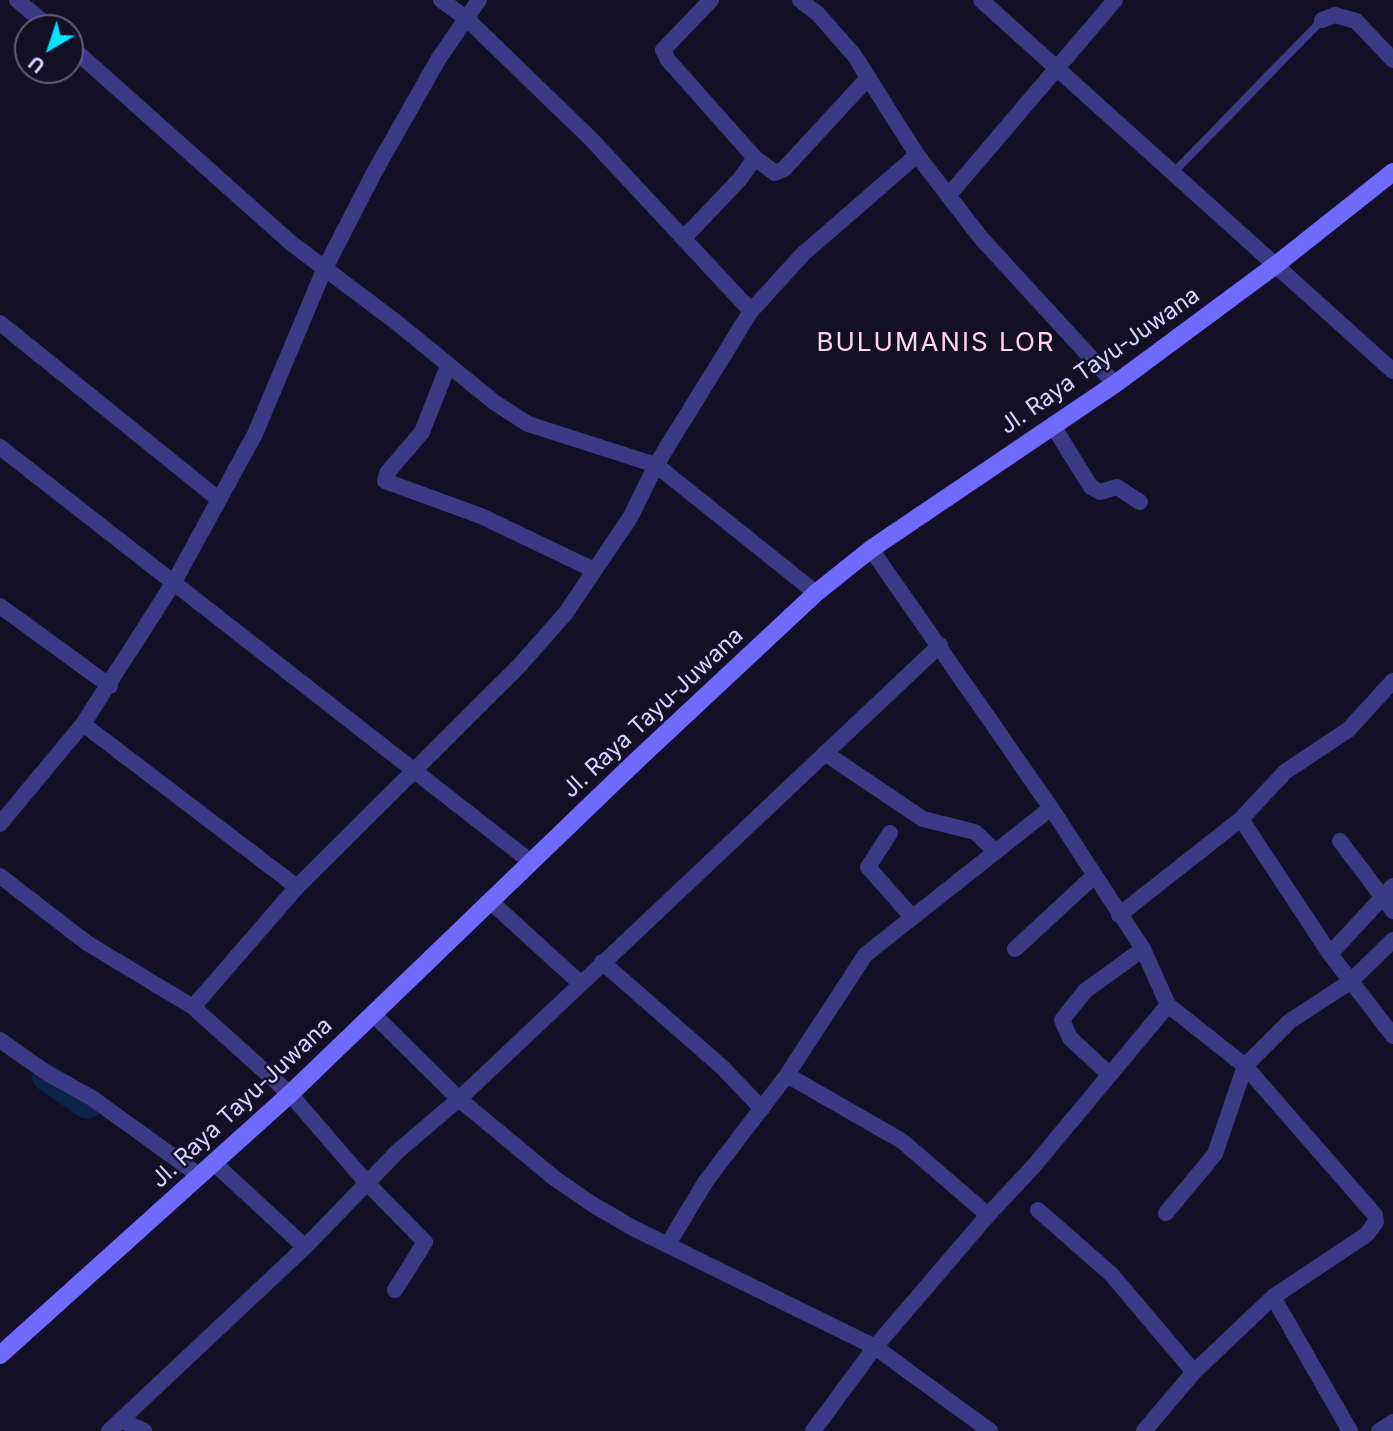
<!DOCTYPE html>
<style>
body{margin:0}
#map{position:relative;width:1393px;height:1431px;overflow:hidden;background:#130f26;font-family:Inter,sans-serif}
canvas{display:block}
.north{position:absolute;left:14px;top:14px;width:70px;height:70px;box-sizing:border-box;background:#130f26;border:2px solid #625e7d;border-radius:50%;rotate:219deg;font-size:19px;font-weight:700;line-height:28px;text-align:center;color:#d9d4ff}
.north::after{content:'';display:block;margin:auto;width:24px;height:32px;background:#00e5ff;clip-path:polygon(50% 0,100% 100%,50% 72%,0 100%)}
</style>
<div id="map">
<canvas width="1393" height="1431"></canvas>
<div class="north">U</div>
</div>
<script>
const c = document.querySelector('canvas').getContext('2d');
c.lineJoin = 'round';
const poly = rows => new Path2D(rows.map(r => 'M' + r).join(''));
function trace(path, color, width, dash) { c.strokeStyle = color; c.lineWidth = width; c.lineCap = dash ? 'butt' : 'round'; c.setLineDash(dash || []); c.stroke(path); }
function write(font, color, halo, rows, align = 'center') {
  c.font = font + ' Inter,sans-serif'; c.lineWidth = 5; c.setLineDash([]); c.textBaseline = 'middle'; c.strokeStyle = halo; c.fillStyle = color; for (const [text, x, y, turn = 0] of rows) {
    c.save(); c.translate(x, y); c.rotate((+turn || 0) * Math.PI / 180); c.textAlign = isNaN(turn) ? turn : align; if (halo) c.strokeText(text, 0, 0); c.fillText(text, 0, 0); c.restore();
  }
}
const river = poly([
 [46,1077,87,1105]
]);
const service = poly([
 [1174,172,1322,20]
]);
const minor = poly([
 [17,0,50,28],
 [441,0,466,18,591,139,751,311],
 [711,0,663,50,668,60,755,158,775,173,784,169,868,78],
 [800,0,818,14,854,55,917,155,981,238,1115,384],
 [981,0,1393,371],
 [1322,20,1335,15,1356,21,1393,60],
 [70,46,291,243,396,322,494,402,528,424,656,465,816,593],
 [949,195,1115,0],
 [684,238,739,180,755,158],
 [0,323,217,498],
 [448,366,422,432,387,473,385,481,481,516,594,570],
 [1053,426,1091,487,1100,492,1117,487,1140,502],
 [0,447,531,862],
 [0,606,110,686],
 [83,724,297,887],
 [825,753,923,819,975,832,994,850],
 [1241,819,1330,954,1393,1036],
 [0,824,83,724,174,582,255,434,324,270,375,171,439,58,479,0],
 [890,833,868,867,912,917],
 [1340,841,1393,911],
 [0,876,87,943,193,1007,290,1094,366,1182,425,1242,395,1290],
 [490,901,580,983],
 [1119,915,1241,819,1285,772,1348,730,1393,681],
 [1015,949,1094,876],
 [1330,954,1393,886],
 [602,962,722,1067,762,1109],
 [193,1007,297,887,519,666,565,614,630,518,656,465,751,311,803,254,917,155],
 [373,1014,459,1099,553,1177,592,1204,633,1228,875,1347,990,1431],
 [0,1040,47,1073,92,1098,200,1176],
 [1109,1074,1070,1038,1062,1020,1085,991,1143,949],
 [787,1075,902,1141,988,1215],
 [215,1164,305,1247],
 [1038,1210,1111,1274,1194,1372],
 [1166,1213,1215,1154,1245,1066,1290,1021,1350,982,1393,940],
 [668,1244,706,1181,787,1075,865,955,1051,808],
 [1273,1297,1350,1431],
 [121,1420,144,1431],
 [109,1431,305,1247,398,1151,459,1099,940,645],
 [813,1431,875,1347,988,1215,1032,1168,1168,1005,1143,949,1051,808,871,549],
 [1144,1431,1194,1372,1273,1297,1366,1235,1376,1222,1375,1215,1245,1066,1168,1005],
 [1379,1431,1393,1422]
]);
const secondary = poly([
 [0,1355,290,1094,634,763,816,593,871,549,1115,384,1277,264,1393,172]
]);
const streetNames = [
 ["Jl. Raya Tayu-Juwana",1100,361,-35],
 ["Jl. Raya Tayu-Juwana",653,713,-43],
 ["Jl. Raya Tayu-Juwana",242,1103,-43]
];
const quarterNames = [
 ["BULUMANIS LOR",936,343]
];
trace(river, '#0c2248', 28);
trace(service, '#3d3a85', 8);
trace(minor, '#3d3a85', 16);
trace(secondary, '#6f6bff', 18);
write('23px', '#d9d4ff', '#130f26', streetNames);
c.letterSpacing = '2px';
write('26px', '#ffd6f0', '#130f26', quarterNames);
c.letterSpacing = '0px';
</script>
